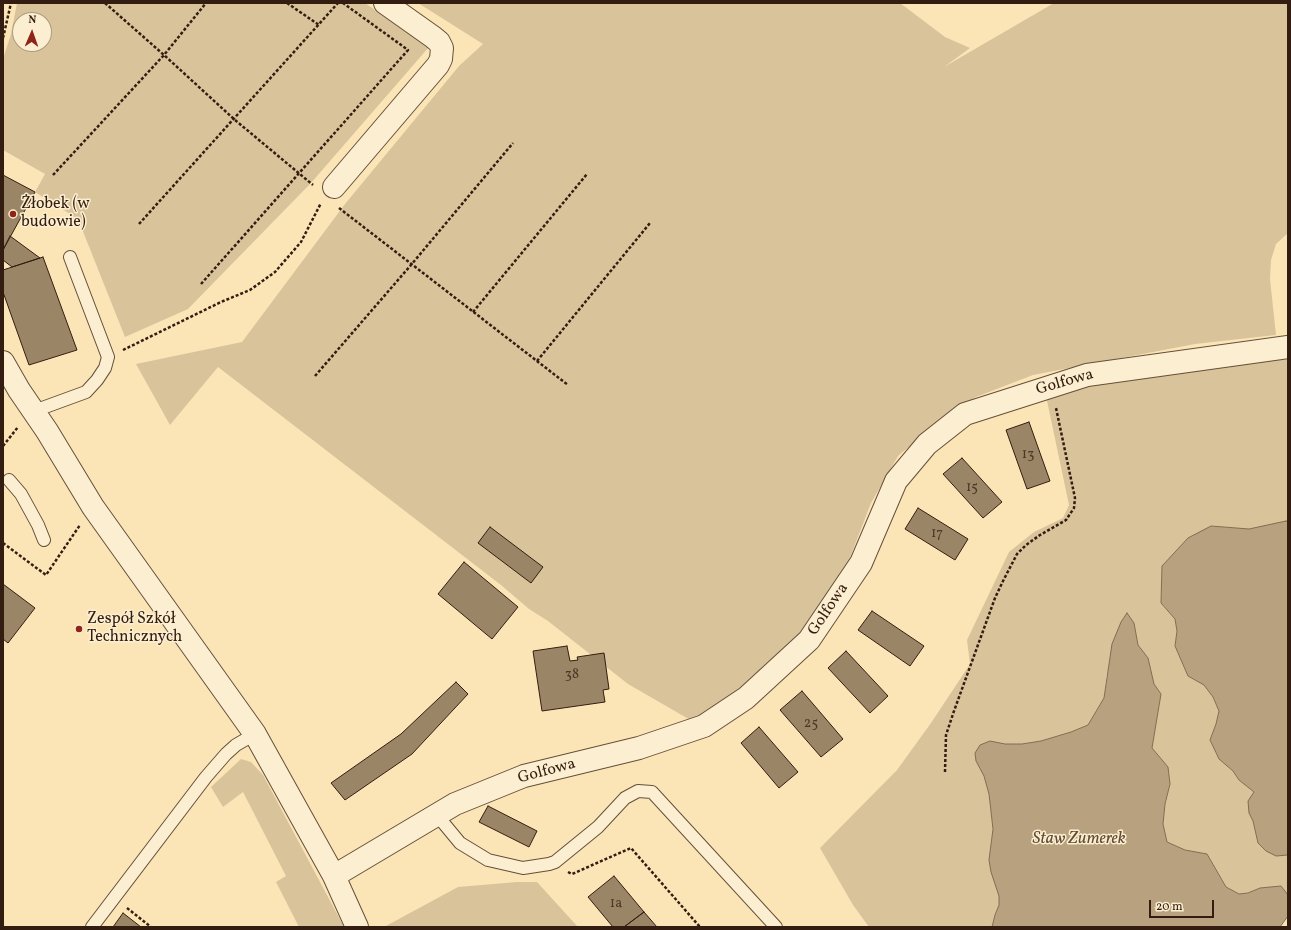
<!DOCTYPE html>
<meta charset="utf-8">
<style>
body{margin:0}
#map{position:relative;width:1291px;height:930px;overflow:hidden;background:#fbe5b7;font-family:Vollkorn,serif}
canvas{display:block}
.frame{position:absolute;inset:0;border:4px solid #331d10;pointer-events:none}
.north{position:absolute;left:12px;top:12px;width:40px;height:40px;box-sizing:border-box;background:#fceed0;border:1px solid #ac9a83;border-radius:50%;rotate:2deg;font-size:11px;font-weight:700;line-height:16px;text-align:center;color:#331d10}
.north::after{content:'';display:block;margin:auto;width:14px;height:18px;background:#8f2418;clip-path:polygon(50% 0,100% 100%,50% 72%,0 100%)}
.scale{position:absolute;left:1149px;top:900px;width:65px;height:18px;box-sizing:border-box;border:2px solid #331d10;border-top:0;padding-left:5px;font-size:12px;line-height:14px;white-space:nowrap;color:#331d10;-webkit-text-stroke:3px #fceed0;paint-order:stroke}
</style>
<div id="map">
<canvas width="1291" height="930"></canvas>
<div class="frame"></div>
<div class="north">N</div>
<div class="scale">20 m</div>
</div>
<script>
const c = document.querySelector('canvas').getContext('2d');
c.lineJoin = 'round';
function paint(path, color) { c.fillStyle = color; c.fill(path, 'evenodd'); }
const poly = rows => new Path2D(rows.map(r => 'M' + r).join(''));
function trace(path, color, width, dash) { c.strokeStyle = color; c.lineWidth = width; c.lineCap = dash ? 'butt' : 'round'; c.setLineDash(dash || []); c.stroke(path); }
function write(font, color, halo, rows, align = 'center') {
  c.font = font + ' Vollkorn,serif'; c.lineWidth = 3; c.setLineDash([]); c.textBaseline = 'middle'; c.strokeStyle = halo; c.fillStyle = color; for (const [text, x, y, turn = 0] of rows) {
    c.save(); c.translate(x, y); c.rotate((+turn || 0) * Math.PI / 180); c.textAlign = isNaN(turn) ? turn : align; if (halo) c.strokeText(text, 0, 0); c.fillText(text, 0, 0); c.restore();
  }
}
const green = poly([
 [17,3,365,3,429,47,311,183,188,309,125,337,78,219,35,192,45,174,3,150,3,59,11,34],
 [20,20,44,20,44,44,20,44],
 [418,3,900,3,945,37,970,48,944,67,1054,3,1288,3,1288,233,1276,244,1271,260,1270,279,1276,335,1195,344,1033,375,976,397,941,420,898,456,871,503,849,560,814,622,762,675,692,721,628,684,548,621,529,609,501,585,218,367,170,425,136,364,242,342,345,204,459,66,483,44],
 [1288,359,1288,522,1249,529,1211,526,1162,566,1161,603,1175,619,1177,631,1175,646,1188,676,1204,685,1213,697,1219,711,1216,724,1210,740,1219,759,1233,771,1239,780,1254,792,1249,813,1253,821,1258,843,1276,856,1288,855,1288,895,1281,886,1260,888,1248,893,1239,894,1226,887,1207,854,1185,850,1167,842,1163,824,1165,804,1170,784,1168,767,1152,748,1161,694,1154,684,1148,658,1138,645,1134,623,1107,673,1104,698,1088,725,1071,732,1041,741,1022,744,1005,744,990,741,976,761,984,776,989,794,993,829,989,860,999,896,999,905,995,915,992,927,869,927,853,905,820,848,897,770,931,723,970,664,967,640,1009,552,1034,532,1063,518,1069,505,1046,396,1125,376],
 [241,759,251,762,263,775,344,927,299,927,276,882,286,876,243,792,223,807,211,787],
 [517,882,537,882,578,927,384,927,458,887]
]);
const water = poly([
 [1286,521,1288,522,1288,855,1276,856,1266,851,1258,843,1253,821,1249,813,1248,801,1254,792,1239,780,1233,771,1219,759,1210,740,1216,724,1219,711,1213,697,1204,685,1188,676,1175,646,1177,631,1175,619,1161,603,1162,566,1188,538,1211,526,1249,529,1286,521],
 [1127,613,1134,623,1138,645,1148,658,1154,684,1161,694,1152,748,1168,767,1170,784,1165,804,1163,824,1167,842,1185,850,1207,854,1226,887,1239,894,1248,893,1260,888,1281,886,1288,895,1288,916,1280,927,992,927,995,915,999,905,999,896,991,872,989,860,993,829,989,794,984,776,976,761,975,753,980,745,990,741,1005,744,1022,744,1041,741,1071,732,1088,725,1104,698,1112,644,1121,622,1127,613]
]);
const building = poly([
 [3,175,35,192,3,250,3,175],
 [10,236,40,258,12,267,3,260,3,250,10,236],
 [43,257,77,350,29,365,3,292,3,270,43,257],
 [1029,422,1050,481,1027,489,1006,430,1029,422],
 [962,458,1002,502,983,518,943,474,962,458],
 [918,508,968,539,955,560,905,529,918,508],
 [490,527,543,567,531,583,478,543,490,527],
 [464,562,518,607,492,639,438,594,464,562],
 [3,584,35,608,8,643,3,639,3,584],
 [872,611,924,646,910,666,858,630,872,611],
 [567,646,570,661,578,660,577,657,604,653,609,689,603,690,605,702,542,711,533,651,567,646],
 [846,651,888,696,870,713,828,668,846,651],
 [456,682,468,694,412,754,345,800,331,783,401,734,456,682],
 [802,691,843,739,821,757,780,710,802,691],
 [759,727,798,772,779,788,741,743,759,727],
 [488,806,537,831,529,847,479,822,488,806],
 [614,876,644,912,624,927,613,927,588,897,614,876],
 [644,912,657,927,624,927,644,912],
 [123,913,141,927,113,927,123,913]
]);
const path = poly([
 [105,3,164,55,235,120,313,185],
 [287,3,319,25],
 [3,38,11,3],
 [53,175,164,55,206,3],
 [339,208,568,385],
 [139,224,338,3],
 [201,284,408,50,343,3],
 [473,312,587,174],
 [123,350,221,302,250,290,275,272,301,242,321,203],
 [537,361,650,223],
 [315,376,411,265,513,143],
 [3,446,18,427],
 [3,543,46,575,80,525],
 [945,772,946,735,954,711,995,598,1003,581,1017,554,1026,545,1040,535,1066,520,1074,508,1075,498,1056,408],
 [568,872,572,874,631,848,700,927],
 [127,908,151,927]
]);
const service = poly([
 [34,411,86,392,97,380,105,368,108,357,70,257],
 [9,480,21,494,38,525,44,540],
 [436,814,460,843,488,860,523,868,549,864,555,862,598,827,625,798,638,791,652,792,776,927],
 [92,927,206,777,226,754,236,745,255,734]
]);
const minor = poly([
 [334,187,438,65,441,59,442,48,439,42,433,37,385,3],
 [3,362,19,390,47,431,93,507,255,734,334,876,357,927],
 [334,876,455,804,524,776,639,748,704,726,746,698,809,640,861,563,896,481,927,444,965,414,1087,375,1288,347]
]);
const markers = [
 [13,214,4,"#8f2418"],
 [79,629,4,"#8f2418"]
];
const numberNames = [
 ["13",1028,455],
 ["15",972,488],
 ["17",937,534],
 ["38",572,675],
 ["25",811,724],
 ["1a",616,904]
];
const poiNames = [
 ["Żłobek (w",21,205],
 ["budowie)",21,223],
 ["Zespół Szkół",87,620],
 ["Technicznych",87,638]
];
const streetNames = [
 ["Golfowa",1065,383,-16],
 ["Golfowa",829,610,-56],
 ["Golfowa",547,772,-15]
];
const waterNames = [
 ["Staw Zumerek",1079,840]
];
paint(green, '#d9c39b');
paint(water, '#b7a17e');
trace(water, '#826c52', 1);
paint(building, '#9b8567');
trace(building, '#331d10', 1);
trace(service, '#654f3a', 14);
trace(minor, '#654f3a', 24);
trace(path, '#331d10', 2.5, [3, 2]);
trace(service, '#fceed0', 12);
trace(minor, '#fceed0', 22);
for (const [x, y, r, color] of markers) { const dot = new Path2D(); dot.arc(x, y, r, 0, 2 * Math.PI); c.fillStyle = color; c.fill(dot); trace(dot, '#fceed0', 1.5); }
write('14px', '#4d3726', null, numberNames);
write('16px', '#331d10', '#fceed0', poiNames, 'left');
write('16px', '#331d10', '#fceed0', streetNames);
write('italic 17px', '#614b36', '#fceed0', waterNames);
</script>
